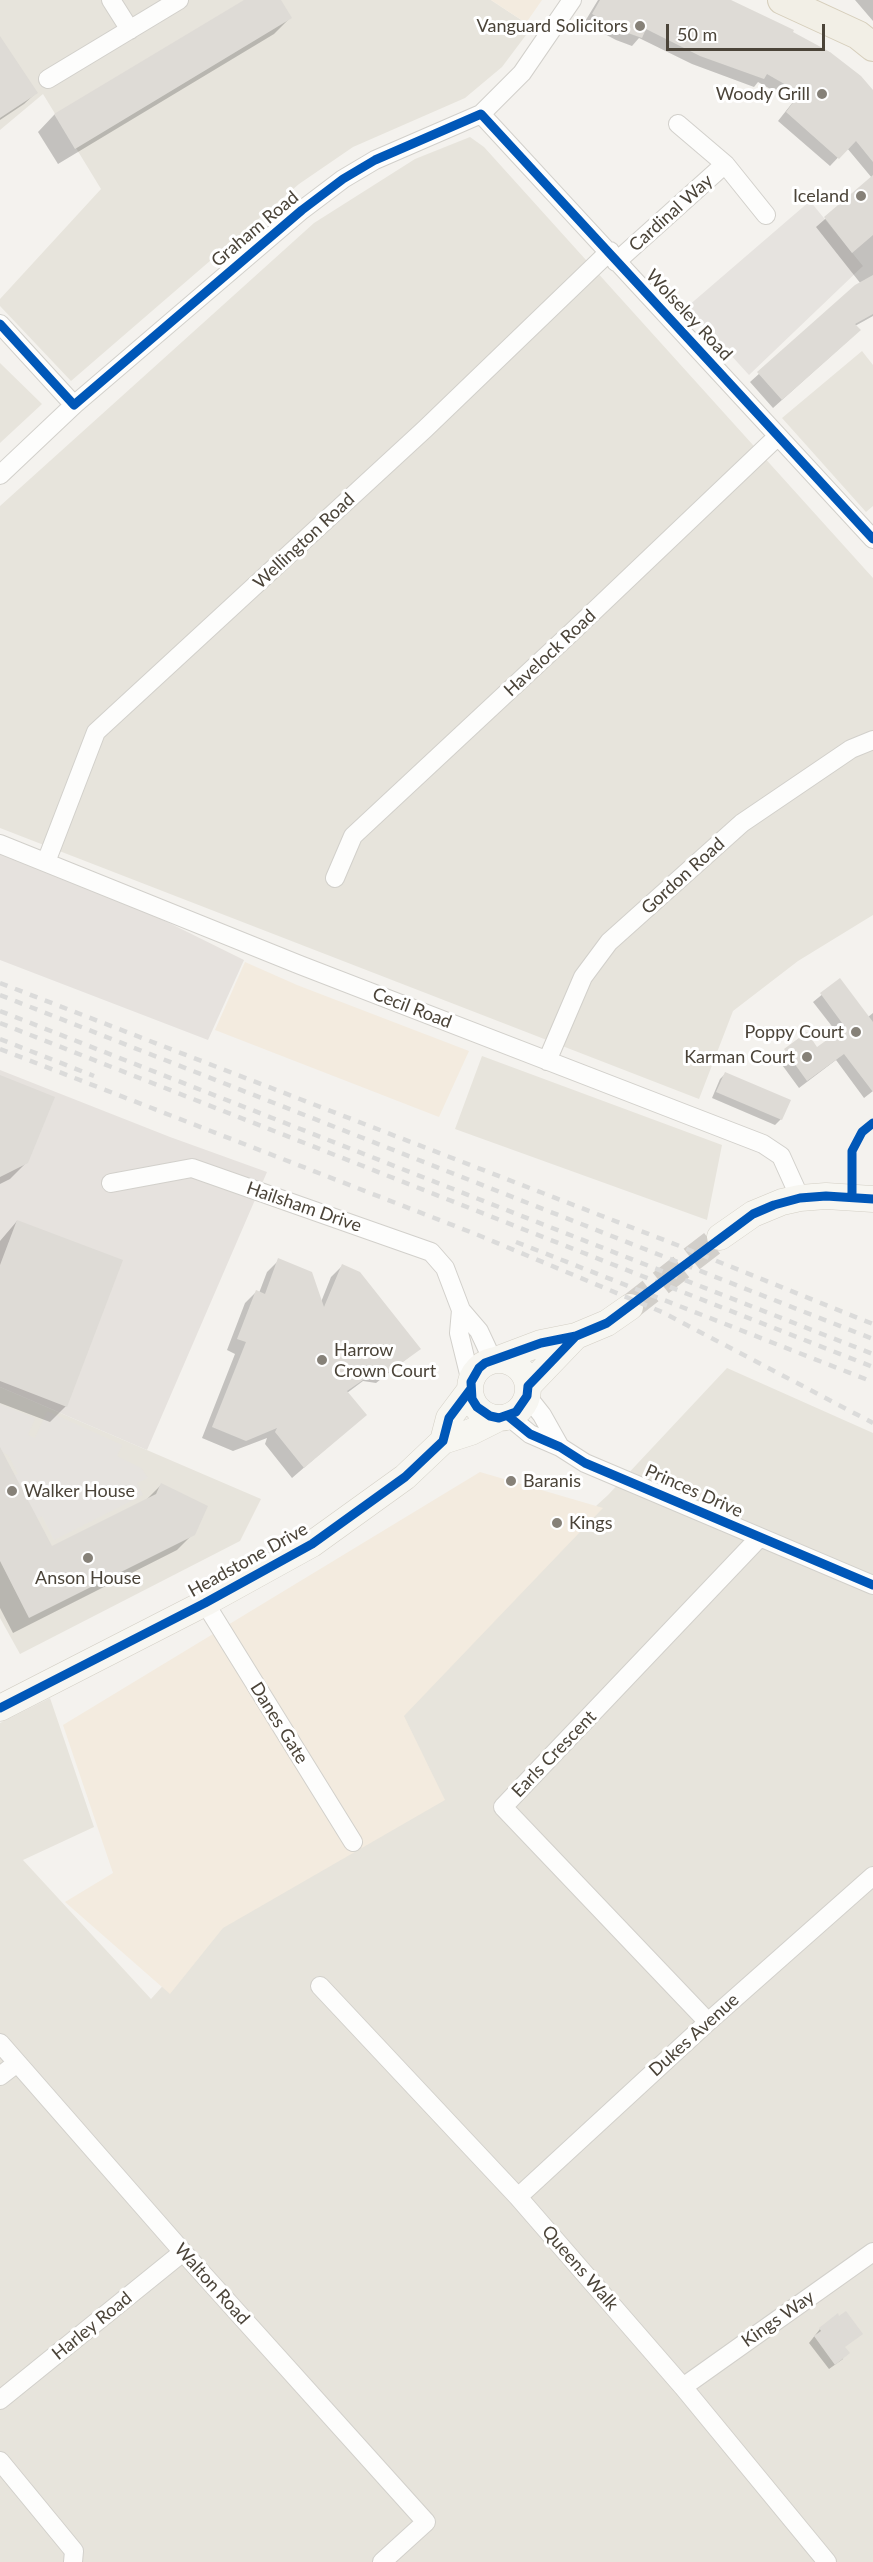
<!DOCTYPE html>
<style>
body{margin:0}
#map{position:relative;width:873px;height:2562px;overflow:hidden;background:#f4f2ee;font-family:Lato,sans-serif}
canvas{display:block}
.scale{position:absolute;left:666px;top:24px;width:159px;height:27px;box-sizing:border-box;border:3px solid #4b4439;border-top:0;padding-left:8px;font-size:18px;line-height:21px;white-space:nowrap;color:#4b4439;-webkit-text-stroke:4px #fff;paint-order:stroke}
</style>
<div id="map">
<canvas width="873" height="2562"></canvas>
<div class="scale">50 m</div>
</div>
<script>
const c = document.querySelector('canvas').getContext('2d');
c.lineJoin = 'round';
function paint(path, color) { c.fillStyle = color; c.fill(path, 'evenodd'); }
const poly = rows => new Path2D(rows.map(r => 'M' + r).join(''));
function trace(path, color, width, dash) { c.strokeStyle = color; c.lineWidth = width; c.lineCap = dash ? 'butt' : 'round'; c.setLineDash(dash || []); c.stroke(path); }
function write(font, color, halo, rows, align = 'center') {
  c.font = font + ' Lato,sans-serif'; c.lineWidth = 6; c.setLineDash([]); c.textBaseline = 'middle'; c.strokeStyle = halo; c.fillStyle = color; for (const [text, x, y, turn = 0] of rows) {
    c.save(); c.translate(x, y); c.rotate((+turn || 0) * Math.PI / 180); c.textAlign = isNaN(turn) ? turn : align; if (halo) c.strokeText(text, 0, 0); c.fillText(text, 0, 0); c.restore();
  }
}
const residential = poly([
 [0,0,491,0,532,27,502,67,465,98,353,147,299,184,71,381,0,306,0,299,101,189,43,94,0,130],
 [470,137,484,147,873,578,873,915,798,961,733,1011,699,1099,0,828,0,506,314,223,415,159],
 [862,351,873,365,873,506,866,512,782,418],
 [0,363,42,404,0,443],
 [482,1056,722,1145,707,1220,455,1129],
 [727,1368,873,1433,873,2562,0,2562,0,1723,50,1698,94,1827,23,1860,151,1999,230,1911,356,1726,608,1495],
 [0,1387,261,1499,240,1541,20,1654,0,1618]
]);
const commercial = poly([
 [491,0,542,0,526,23],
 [245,962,297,985,469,1051,439,1117,215,1030],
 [480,1472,603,1508,404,1716,445,1800,223,1928,170,1994,65,1902,113,1873,63,1725]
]);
const industrial = poly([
 [0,844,46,862,244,960,208,1040,0,960],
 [0,1070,170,1137,267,1172,147,1450,0,1387]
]);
const parking = poly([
 [810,201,863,266,749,375,687,307],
 [0,1404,35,1418,28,1435,35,1438,47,1411,122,1445,117,1456,141,1468,148,1478,137,1483,143,1495,54,1540,42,1516,30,1522,7,1479,18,1474,8,1455,0,1451]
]);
const shadow = poly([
 [247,0,279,0,290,18,274,34,58,164,38,132,54,115],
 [598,0,723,0,791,33,873,92,873,316,855,326,850,339,773,408,750,382,854,288,861,284,816,227,872,178,847,148,830,166,778,121,793,102,758,82,754,87,692,64,639,38,632,46,616,40,584,23],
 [855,0,873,0,873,21],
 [0,39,36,93,24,104,0,120],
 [840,980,868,1017,873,1013,873,1091,864,1098,836,1060,799,1088,777,1058,806,1034,817,1049,838,1034,813,1002],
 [725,1074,781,1119,775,1125,712,1098,720,1079],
 [0,1076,27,1162,10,1179,0,1184],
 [17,1221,66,1406,50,1422,0,1403,0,1241],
 [279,1260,321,1302,331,1277,342,1266,419,1349,376,1383,363,1381,347,1393,365,1415,292,1478,265,1444,267,1438,233,1451,202,1438,235,1354,227,1350,245,1303,256,1292,259,1293,267,1272],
 [0,1457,51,1548,145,1501,161,1485,193,1534,177,1550,13,1633,0,1608],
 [837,2316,844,2348,843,2359,829,2369,809,2343,820,2329]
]);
const building = poly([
 [244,0,281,0,292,18,75,149,54,114],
 [600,0,731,0,794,30,793,32,830,52,861,76,873,90,873,162,856,141,839,159,786,112,800,93,767,74,764,79,700,56,646,29,642,38,625,32,592,14],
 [0,36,38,93,0,118],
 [873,175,873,235,852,253,824,217],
 [873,275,873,314,855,324,861,330,782,400,757,372,855,285],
 [840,978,873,1022,873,1092,844,1054,807,1081,784,1049,807,1032,817,1047,845,1027,820,993],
 [725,1072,791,1100,782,1120,716,1092],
 [0,1075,55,1097,28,1163,0,1177],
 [17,1220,123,1260,67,1407,0,1381,0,1265],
 [278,1258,312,1272,324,1307,342,1264,360,1272,421,1349,389,1372,376,1371,347,1391,367,1415,304,1468,275,1432,277,1428,246,1441,212,1427,246,1342,237,1339,256,1290,265,1294],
 [0,1447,52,1546,156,1494,161,1483,208,1506,195,1535,29,1618,0,1561],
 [846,2311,863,2334,845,2347,850,2353,835,2365,814,2336,821,2331,819,2328,838,2313,839,2316]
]);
const secondaryTunnel = poly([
 [630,1307,720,1237]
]);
const street = poly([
 [111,0,130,30],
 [48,79,179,0],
 [481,114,873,539],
 [678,124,725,164],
 [616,262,725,164,766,215],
 [0,324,74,405],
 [0,475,74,405,302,210,343,179,375,160,481,114,522,73,572,0],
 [0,844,300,965,763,1144,781,1156,800,1198],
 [46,862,96,732,425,429,610,251],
 [335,878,353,836,572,632,778,436],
 [547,1061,583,977,609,942,742,823,851,749,873,740],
 [111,1183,192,1168,431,1252,445,1268,461,1310,479,1331,493,1361],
 [461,1310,459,1333,471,1382],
 [527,1396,542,1415,560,1447],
 [508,1416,530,1434,560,1447,585,1463,873,1585],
 [205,1603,353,1842],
 [320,1986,518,2197,683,2387,827,2562],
 [708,2022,503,1807,759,1538],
 [0,2043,183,2252,426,2522,382,2562],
 [0,2076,17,2063],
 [518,2197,708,2022,873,1876],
 [683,2387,873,2252],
 [0,2400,183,2252],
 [0,2461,74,2551,73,2562]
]);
const secondary = poly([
 [720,1237,753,1214,782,1202,800,1198,826,1196,873,1199],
 [496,1360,541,1343,576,1336,607,1323,630,1307],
 '470 1389a29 29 0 1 1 58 0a29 29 0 1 1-58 0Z',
 [528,1386,576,1336],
 [443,1441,449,1418,470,1390],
 [0,1708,205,1603,312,1544,405,1477,443,1441,471,1432,499,1418]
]);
const primary = poly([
 [782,0,858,35,873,47]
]);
const rail = poly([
 [0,983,677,1245,873,1324],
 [0,995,873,1339],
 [0,1011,873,1354],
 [0,1023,873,1367],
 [0,1039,94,1076],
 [0,1049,478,1235,662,1312,873,1423],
 [516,1242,873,1382]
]);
const cycleway = poly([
 [0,324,74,405,302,210,343,179,375,160,481,114,873,539],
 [852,1197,852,1151,862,1132,873,1123],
 [576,1336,528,1386,527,1396,516,1412,499,1418,490,1416,477,1407,472,1399,471,1382,479,1368,485,1363,541,1343,576,1336,607,1323,753,1214,774,1205,800,1198,826,1196,873,1199],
 [508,1416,530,1434,560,1447,585,1463,873,1585],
 [0,1708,205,1603,312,1544,405,1477,443,1441,449,1418,470,1390]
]);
const markers = [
 [640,26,6,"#868178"],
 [822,94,6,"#868178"],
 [861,196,6,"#868178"],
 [856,1032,6,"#868178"],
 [807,1057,6,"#868178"],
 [322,1360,6,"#868178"],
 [511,1481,6,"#868178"],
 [12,1491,6,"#868178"],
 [557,1523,6,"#868178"],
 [88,1558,6,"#868178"]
];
const poiNames = [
 ["Vanguard Solicitors",628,26],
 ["Woody Grill",810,94],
 ["Iceland",849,196],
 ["Poppy Court",844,1032],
 ["Karman Court",795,1057],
 ["Harrow",334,1350,"left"],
 ["Crown Court",334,1371,"left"],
 ["Baranis",523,1481,"left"],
 ["Walker House",24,1491,"left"],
 ["Kings",569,1523,"left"],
 ["Anson House",88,1578,"center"]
];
const streetNames = [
 ["Cardinal Way",671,213,-42],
 ["Graham Road",255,229,-40],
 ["Wolseley Road",689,315,47],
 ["Wellington Road",304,541,-43],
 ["Havelock Road",550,653,-43],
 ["Gordon Road",683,876,-42],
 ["Cecil Road",412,1008,21],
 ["Hailsham Drive",304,1207,19],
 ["Princes Drive",694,1491,24],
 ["Headstone Drive",248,1560,-29],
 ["Danes Gate",279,1723,58],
 ["Earls Crescent",554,1754,-46],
 ["Dukes Avenue",694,2035,-42],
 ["Queens Walk",580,2268,49],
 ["Walton Road",212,2284,48],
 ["Kings Way",778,2319,-35],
 ["Harley Road",92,2326,-39]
];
paint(residential, '#e7e4dc');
paint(commercial, '#f3ebdf');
paint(industrial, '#e6e2de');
paint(parking, '#e6e3df');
paint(shadow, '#0003');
paint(building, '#dedbd6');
trace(secondaryTunnel, '#d2cfca', 26, [26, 13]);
trace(street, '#d2d0cb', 20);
trace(secondary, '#d3cfc5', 27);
trace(primary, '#d6cebb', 30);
trace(street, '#fdfdfc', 18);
trace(secondary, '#f7f6f1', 26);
trace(primary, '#f2efe6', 28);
trace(rail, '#dbdbda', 4.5, [8, 8]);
trace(cycleway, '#0057b8', 9);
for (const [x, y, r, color] of markers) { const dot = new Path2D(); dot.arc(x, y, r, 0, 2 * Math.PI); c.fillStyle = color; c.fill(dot); trace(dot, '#fff', 2); }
write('18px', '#4b4439', '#fff', poiNames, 'right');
write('18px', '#4b4439', '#fff', streetNames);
</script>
